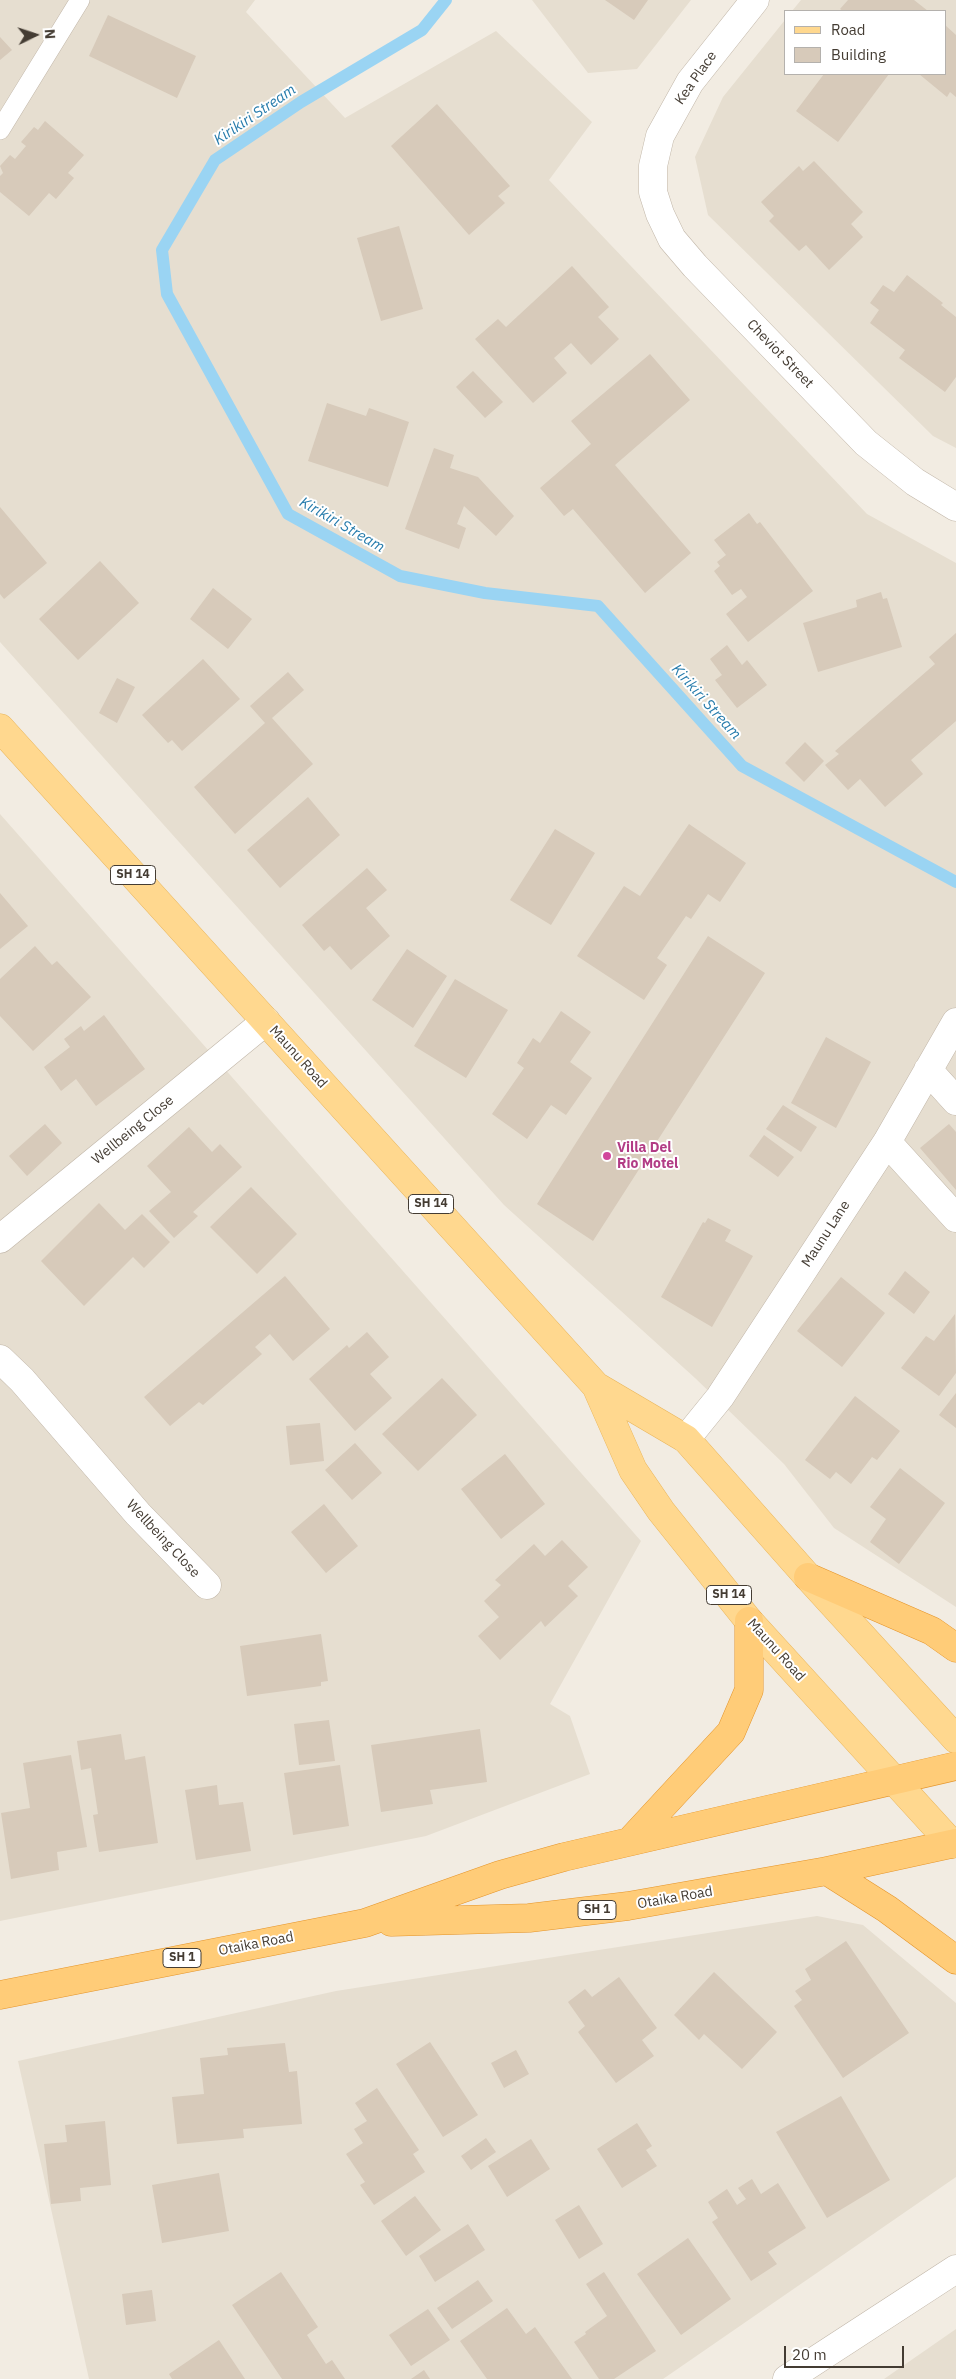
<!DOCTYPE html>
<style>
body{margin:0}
#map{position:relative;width:956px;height:2379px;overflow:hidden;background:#f2ece2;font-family:"IBM Plex Sans",sans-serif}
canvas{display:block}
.legend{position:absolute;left:784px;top:10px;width:162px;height:65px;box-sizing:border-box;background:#fff;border:1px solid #b4b1ad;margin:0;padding:6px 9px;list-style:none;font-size:15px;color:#443c33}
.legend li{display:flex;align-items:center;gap:10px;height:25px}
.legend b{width:25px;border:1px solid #b4b1ad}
.north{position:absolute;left:10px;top:10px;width:50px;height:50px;-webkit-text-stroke:4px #fff;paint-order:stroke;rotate:86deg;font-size:14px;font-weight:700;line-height:20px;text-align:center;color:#443c33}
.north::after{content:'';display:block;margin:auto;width:18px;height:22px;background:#443c33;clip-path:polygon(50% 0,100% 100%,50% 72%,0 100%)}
.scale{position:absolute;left:784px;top:2346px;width:120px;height:22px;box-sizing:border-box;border:2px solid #443c33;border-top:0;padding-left:6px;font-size:15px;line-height:18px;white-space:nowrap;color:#443c33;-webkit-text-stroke:4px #fff;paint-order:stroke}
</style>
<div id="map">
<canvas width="956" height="2379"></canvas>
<ul class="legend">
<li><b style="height:6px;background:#ffd88f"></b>Road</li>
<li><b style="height:14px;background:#d7caba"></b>Building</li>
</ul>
<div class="north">N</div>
<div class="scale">20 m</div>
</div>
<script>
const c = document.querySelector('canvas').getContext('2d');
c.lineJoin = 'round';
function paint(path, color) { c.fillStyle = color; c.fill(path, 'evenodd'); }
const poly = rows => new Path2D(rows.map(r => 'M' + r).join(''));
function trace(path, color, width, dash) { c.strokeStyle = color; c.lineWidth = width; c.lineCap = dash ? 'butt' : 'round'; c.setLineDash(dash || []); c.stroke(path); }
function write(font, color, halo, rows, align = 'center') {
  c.font = font + ' "IBM Plex Sans",sans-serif'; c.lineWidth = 4; c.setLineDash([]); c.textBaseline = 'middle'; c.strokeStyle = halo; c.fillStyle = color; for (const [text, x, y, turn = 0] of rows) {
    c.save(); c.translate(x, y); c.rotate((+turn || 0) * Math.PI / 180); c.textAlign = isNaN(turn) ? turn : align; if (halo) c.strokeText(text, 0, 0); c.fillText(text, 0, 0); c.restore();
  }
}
const residential = poly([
 [0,0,255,0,246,12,345,118,496,31,592,122,549,180,867,514,956,563,956,1607,834,1528,784,1464,695,1378,504,1205,0,642],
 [532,0,691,0,637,69,588,73],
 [801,0,956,0,956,448,933,436,708,215,695,157,723,97,785,20,785,74,945,74,945,11,792,11],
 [0,814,641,1541,550,1704,570,1716,590,1774,426,1836,0,1921],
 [817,1916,863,1925,956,2003,956,2177,663,2379,89,2379,18,2061,336,1991],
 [956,2329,956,2379,884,2379]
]);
const stream = poly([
 [446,0,422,30,301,102,215,160,162,250,167,294,288,514,400,576,485,593,598,606,742,766,956,882]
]);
const building = poly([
 [605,0,648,0,634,20],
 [848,0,914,0,928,11,843,11,840,9],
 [108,15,196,56,177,98,89,56],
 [945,25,956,35,956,97,950,92,947,97,919,74,945,74],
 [0,37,12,50,0,60],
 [824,74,889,74,838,142,796,111],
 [437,104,510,186,498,196,505,203,469,235,391,146],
 [45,121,84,155,68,173,74,178,56,199,49,193,29,216,0,192,0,176,3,173,0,166,10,155,15,159,26,146,21,142,34,127,38,130],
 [814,161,863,212,851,224,863,237,829,270,806,245,799,251,769,221,774,216,761,202,799,166,803,171],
 [399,226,423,309,381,321,357,238],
 [572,266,609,307,598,317,619,339,591,365,571,343,554,358,567,373,533,403,475,339,498,319,506,327],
 [907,275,943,303,941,305,956,317,956,377,945,392,899,358,905,350,870,323,879,310,870,303,883,285,894,292],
 [650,354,690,400,615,465,691,553,645,593,573,509,564,516,540,488,591,444,571,421],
 [473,371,503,402,485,418,456,387],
 [327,403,366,416,369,408,409,422,388,487,308,461],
 [434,448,454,455,450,468,478,477,514,516,496,536,464,506,457,524,466,528,459,549,405,529],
 [0,507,47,563,4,599,0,594],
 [749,513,757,524,760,522,813,591,748,642,726,614,747,597,741,589,732,595,714,571,720,566,717,562,726,555,714,540],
 [100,561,139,603,78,660,39,619],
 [213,588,252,619,228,649,190,619],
 [881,592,883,599,887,598,902,647,818,672,803,623,857,607,856,600],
 [956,633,956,721,911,760,923,774,885,807,860,779,848,790,825,765,839,754,835,751,935,664,929,657],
 [727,645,742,665,747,660,767,685,737,708,715,680,722,675,710,659],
 [203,659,240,699,182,751,172,740,168,743,142,715],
 [288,672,304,690,272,718,313,764,235,834,194,787,265,723,250,706],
 [117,678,135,687,117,723,99,713],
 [805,742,824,761,804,782,785,763],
 [308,797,340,835,280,888,247,850],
 [689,824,746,863,720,902,708,894,691,919,686,916,657,958,667,965,644,1000,577,956,624,886,640,896],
 [555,829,595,853,551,925,510,900],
 [367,868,387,890,366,908,390,936,351,970,330,946,324,951,302,925],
 [0,893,28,926,0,949],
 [708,936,765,973,593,1241,537,1204],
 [35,946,52,965,57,961,91,997,33,1051,0,1016,0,979],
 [407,949,447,976,413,1028,372,1000],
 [455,979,508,1010,466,1078,414,1046],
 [561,1011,591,1032,570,1062,592,1078,566,1115,551,1105,527,1139,492,1114,524,1068,517,1063,533,1038,540,1043],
 [104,1015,145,1069,96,1106,76,1079,61,1091,44,1067,70,1047,64,1039,81,1026,84,1031],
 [826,1037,871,1062,836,1128,791,1103],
 [783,1105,817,1127,801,1152,766,1129],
 [45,1124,62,1143,27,1176,9,1156],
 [949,1124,956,1132,956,1190,920,1148],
 [189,1127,212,1152,220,1144,242,1167,193,1212,198,1216,174,1238,149,1211,171,1192,147,1166],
 [764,1135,794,1157,778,1177,749,1156],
 [251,1187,297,1234,257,1274,210,1227],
 [99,1203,125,1230,142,1214,170,1242,144,1268,133,1257,84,1306,41,1261],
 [708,1218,731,1230,725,1241,753,1256,712,1327,661,1297,703,1222,705,1223],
 [905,1271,930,1292,914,1314,888,1294],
 [285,1276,330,1329,293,1361,270,1334,255,1347,262,1354,203,1405,199,1402,170,1426,144,1397],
 [841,1277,885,1313,842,1367,797,1331],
 [955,1314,956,1373,939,1396,901,1368,926,1336,934,1341],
 [367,1332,389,1357,370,1374,392,1398,355,1431,309,1379,347,1345,349,1348],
 [442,1378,477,1415,418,1471,382,1434],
 [956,1393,956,1428,939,1415],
 [855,1396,900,1431,877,1460,872,1457,851,1484,836,1472,830,1479,805,1460],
 [320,1423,324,1461,290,1465,286,1426],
 [355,1443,382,1473,352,1500,325,1470],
 [505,1454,545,1504,501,1539,461,1489],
 [900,1468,945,1503,899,1564,870,1542,886,1519,870,1507],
 [324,1504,358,1546,326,1573,291,1532],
 [562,1540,588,1567,568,1586,578,1596,545,1627,541,1621,500,1660,478,1636,499,1617,484,1601,501,1585,495,1580,534,1544,545,1556],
 [321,1634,328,1681,321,1682,321,1686,247,1696,240,1646],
 [329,1720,335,1761,299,1765,294,1724],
 [480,1729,487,1782,430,1790,433,1804,381,1812,371,1745],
 [121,1734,125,1760,145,1756,158,1843,99,1852,93,1815,98,1814,91,1768,81,1770,77,1741],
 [71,1755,87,1847,57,1852,59,1870,11,1879,1,1813,30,1808,23,1763],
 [340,1765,349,1826,293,1835,284,1773],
 [217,1785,219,1805,243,1802,251,1851,196,1860,185,1790],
 [846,1941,909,2033,843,2078,794,2006,802,2000,795,1991,811,1980,805,1969],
 [714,1972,777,2032,742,2069,704,2034,699,2040,674,2015],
 [619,1977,657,2028,642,2040,654,2056,616,2083,578,2032,585,2026,568,2002,585,1989,592,1997],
 [430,2042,478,2115,443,2137,396,2064],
 [285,2043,289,2072,297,2071,302,2124,243,2129,244,2138,177,2144,172,2097,204,2094,200,2058,228,2055,227,2048],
 [516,2050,529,2074,504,2088,491,2063],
 [377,2088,419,2150,413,2154,425,2172,374,2205,360,2185,365,2182,346,2154,363,2143,354,2129,367,2121,355,2103],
 [841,2096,890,2180,827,2218,776,2132],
 [105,2121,111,2185,80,2188,81,2201,51,2204,44,2144,67,2142,65,2125],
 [637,2123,652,2146,646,2150,657,2166,622,2188,597,2149],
 [486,2138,496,2152,471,2170,461,2156],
 [531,2139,550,2169,507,2197,488,2166],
 [219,2173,229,2231,162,2243,152,2185],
 [752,2179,761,2194,778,2183,806,2228,768,2252,777,2264,751,2281,712,2222,718,2218,708,2202,727,2189,737,2205,746,2199,738,2188],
 [415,2196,441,2230,406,2256,381,2221],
 [579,2205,603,2244,579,2259,555,2220],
 [468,2224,485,2250,435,2282,419,2256],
 [688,2238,731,2299,681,2335,637,2274],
 [281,2272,318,2327,307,2335,326,2364,332,2360,345,2379,282,2379,232,2305],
 [604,2272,656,2351,614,2379,599,2379,574,2342,586,2334,585,2332,607,2316,586,2284],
 [478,2280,493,2301,452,2329,437,2308],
 [152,2290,156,2321,126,2325,122,2294],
 [507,2308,526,2334,535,2327,572,2379,487,2379,460,2341],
 [428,2309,450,2340,411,2366,389,2335],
 [219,2340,245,2379,172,2379,169,2374],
 [424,2370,430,2379,411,2379]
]);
const service = poly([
 [0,130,80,0]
]);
const minor = poly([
 [755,0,690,82,660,136,653,166,653,192,660,214,672,239,695,266,866,443,915,482,956,507],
 [928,1070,956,1101],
 [887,1142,956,1218],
 [0,1239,266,1021],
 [0,1359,22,1380,138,1514,207,1585],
 [686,1439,720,1397,887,1142,956,1022],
 [787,2379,956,2269]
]);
const primary = poly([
 [0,728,596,1386,686,1439,808,1577,956,1739],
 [596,1386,633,1470,661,1511,749,1621,952,1844]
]);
const trunk = poly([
 [808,1577,932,1631,956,1648],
 [631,1840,731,1732,749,1690,749,1621],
 [827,1871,887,1909,956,1960],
 [391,1922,529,1918,628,1906,827,1871,956,1843],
 [0,1995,365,1923,500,1875,564,1857,956,1766]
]);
const markers = [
 [607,1156,5,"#d1479c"]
];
const shields = [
 [133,875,45],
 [431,1204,45],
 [729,1595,45],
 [597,1910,38],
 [182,1958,38]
];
const shieldNames = [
 ["SH 14",133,875],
 ["SH 14",431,1204],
 ["SH 14",729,1595],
 ["SH 1",597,1910],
 ["SH 1",182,1958]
];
const streetNames = [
 ["Kea Place",696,78,-55],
 ["Cheviot Street",780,354,46],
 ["Maunu Road",298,1057,48],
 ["Wellbeing Close",133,1130,-39],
 ["Maunu Lane",826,1234,-57],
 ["Wellbeing Close",163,1539,47],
 ["Maunu Road",776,1650,48],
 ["Otaika Road",675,1898,-10],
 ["Otaika Road",256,1944,-11]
];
const hotelNames = [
 ["Villa Del",617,1148],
 ["Rio Motel",617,1164]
];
const waterNames = [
 ["Kirikiri Stream",255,115,-34],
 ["Kirikiri Stream",342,525,30],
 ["Kirikiri Stream",706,702,48]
];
paint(residential, '#e6ded0');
trace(stream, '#9ad4f3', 12);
paint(building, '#d7caba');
trace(service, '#c1b6a8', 20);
trace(minor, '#c1b6a8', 29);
trace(primary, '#e9b55a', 29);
trace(trunk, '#e4942a', 29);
trace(service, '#fff', 19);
trace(minor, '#fff', 28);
trace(primary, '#ffd88f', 28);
trace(trunk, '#ffcc78', 28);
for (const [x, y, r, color] of markers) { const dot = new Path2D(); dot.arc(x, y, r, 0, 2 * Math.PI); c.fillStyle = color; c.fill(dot); trace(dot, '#fff', 2); }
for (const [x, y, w] of shields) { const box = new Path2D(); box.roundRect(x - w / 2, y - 9.5, w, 19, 4); c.fillStyle = '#fff'; c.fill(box); trace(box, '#443c33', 1); }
write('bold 12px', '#443c33', null, shieldNames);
write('14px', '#443c33', '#fff', streetNames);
write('bold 14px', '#b23c85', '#fff', hotelNames, 'left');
write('italic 15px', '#277cac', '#fff', waterNames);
</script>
